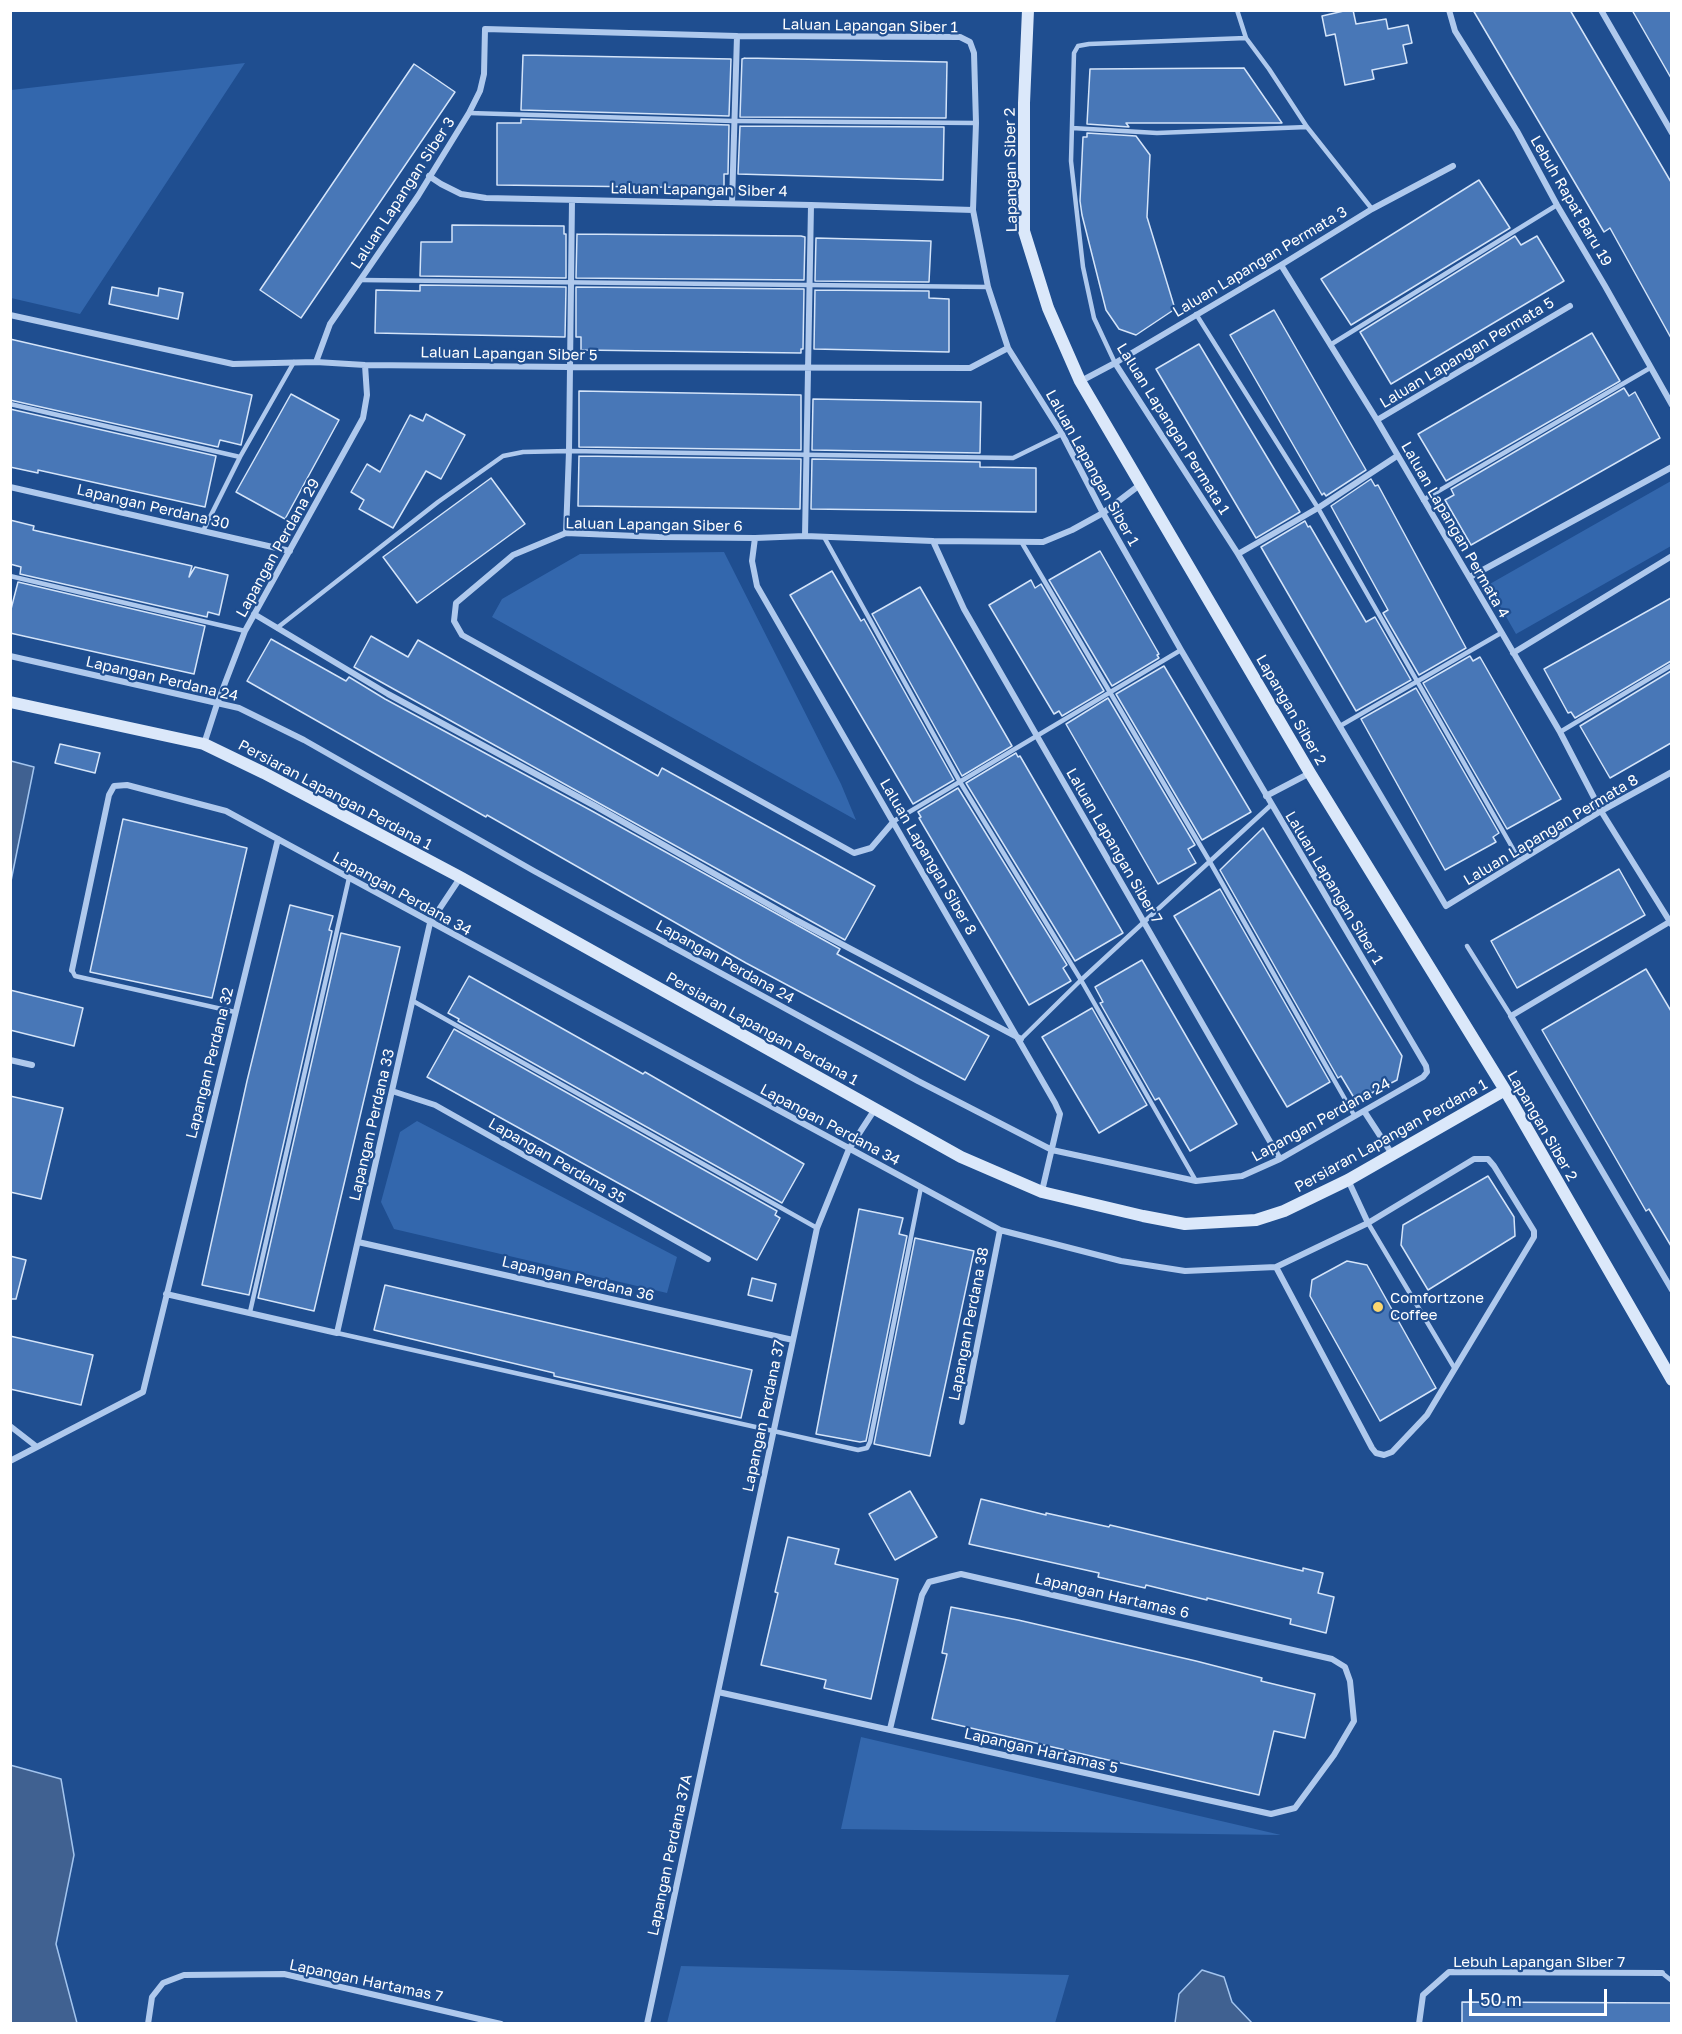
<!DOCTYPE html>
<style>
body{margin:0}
#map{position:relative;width:1682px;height:2034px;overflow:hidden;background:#1f4e90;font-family:"Golos Text",sans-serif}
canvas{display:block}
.frame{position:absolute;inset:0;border:12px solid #fff;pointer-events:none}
.scale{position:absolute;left:1469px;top:1989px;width:138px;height:27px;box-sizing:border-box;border:3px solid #fff;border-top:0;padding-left:8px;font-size:18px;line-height:21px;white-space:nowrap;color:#fff;-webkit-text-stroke:4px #1f4e90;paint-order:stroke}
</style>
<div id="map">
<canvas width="1682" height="2034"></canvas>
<div class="frame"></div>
<div class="scale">50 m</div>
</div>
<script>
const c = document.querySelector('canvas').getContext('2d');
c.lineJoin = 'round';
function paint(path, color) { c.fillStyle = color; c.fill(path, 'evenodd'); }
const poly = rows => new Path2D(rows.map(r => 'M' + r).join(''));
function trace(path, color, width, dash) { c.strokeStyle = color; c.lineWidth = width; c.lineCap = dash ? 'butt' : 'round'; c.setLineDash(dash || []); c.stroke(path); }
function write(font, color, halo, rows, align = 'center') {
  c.font = font + ' "Golos Text",sans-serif'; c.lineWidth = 4.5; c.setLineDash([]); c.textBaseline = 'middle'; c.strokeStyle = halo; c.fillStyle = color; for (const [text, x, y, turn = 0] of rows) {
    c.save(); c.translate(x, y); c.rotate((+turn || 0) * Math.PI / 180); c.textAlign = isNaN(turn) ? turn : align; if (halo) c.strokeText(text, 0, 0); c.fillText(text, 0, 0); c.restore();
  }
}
const green = poly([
 [245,63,80,314,11,298,11,90],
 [1671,481,1671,546,1516,634,1488,585],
 [724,552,841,784,856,820,492,617,502,599,580,554],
 [417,1121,677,1257,667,1293,394,1229,381,1202,400,1132],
 [861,1737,1281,1835,841,1829],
 [681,1966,1069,1975,1055,2023,667,2023]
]);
const water = poly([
 [11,761,34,767,11,881,10,761,11,761],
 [10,1765,61,1779,74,1855,56,1944,77,2023,11,2023,10,1765],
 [1202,1970,1224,1977,1232,2002,1252,2023,1175,2023,1179,1994,1202,1970]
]);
const building = poly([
 [1348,10,1353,10,1356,24,1386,19,1388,29,1408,25,1412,43,1403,45,1407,63,1372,70,1374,79,1345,85,1335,34,1326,36,1322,16,1348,10],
 [1473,10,1570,10,1671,182,1671,338,1610,228,1604,232,1473,10],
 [1632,10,1671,10,1671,78,1632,10],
 [523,55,731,59,729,116,521,110,523,55],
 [745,58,947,62,946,118,740,117,742,59,745,58],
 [414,64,455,92,301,318,260,290,414,64],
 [1244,68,1282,123,1126,123,1129,127,1087,124,1090,69,1244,68],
 [521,119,729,125,728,174,724,174,724,188,497,185,497,123,521,123,521,119],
 [740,126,944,127,943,180,738,174,740,126],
 [1087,133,1136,136,1150,155,1147,217,1175,309,1136,335,1119,329,1106,310,1082,215,1080,201,1083,137,1087,137,1087,133],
 [1479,180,1510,228,1351,325,1321,279,1479,180],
 [452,225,564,226,564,234,566,234,566,278,420,276,421,242,452,242,452,225],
 [577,234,801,236,805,237,804,280,576,278,577,234],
 [1515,236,1521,245,1537,236,1564,281,1391,384,1360,332,1515,236],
 [816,238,931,241,929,282,815,281,816,238],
 [420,285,566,287,565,337,375,333,376,290,420,291,420,285],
 [112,287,158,296,159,288,183,293,178,319,109,304,112,287],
 [576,287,804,289,803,349,801,349,801,353,581,350,581,337,576,337,576,287],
 [815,290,929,291,929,298,949,299,949,352,814,349,815,290],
 [1274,310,1366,470,1326,496,1324,493,1322,495,1230,335,1274,310],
 [1592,333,1620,381,1446,481,1418,434,1592,333],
 [10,339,252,395,241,445,220,440,218,447,10,400,10,339],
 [1199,344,1300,512,1256,538,1156,369,1199,344],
 [1624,388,1629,396,1635,392,1660,438,1471,545,1445,500,1454,495,1451,489,1624,388],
 [579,391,801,395,801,450,579,447,579,391],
 [291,394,339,420,285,519,236,492,291,394],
 [813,399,981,402,980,453,812,450,813,399],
 [10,409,216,456,205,507,38,470,38,473,10,467,10,409],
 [426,414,465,435,441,479,426,471,393,528,359,509,364,500,351,492,367,464,380,472,410,415,423,421,426,414],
 [579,456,801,459,800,509,578,506,579,456],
 [812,459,980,462,980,467,1036,468,1036,512,811,509,812,459],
 [491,478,525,524,417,603,383,557,491,478],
 [1371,479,1375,486,1378,485,1466,648,1419,675,1383,613,1388,610,1331,506,1371,479],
 [10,520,34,526,33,530,192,566,189,577,195,567,228,575,219,615,208,612,207,617,20,574,21,567,10,564,10,520],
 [1305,521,1308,527,1310,526,1366,622,1375,617,1411,680,1356,711,1261,547,1305,521],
 [1100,551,1159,654,1157,655,1159,658,1112,686,1049,580,1100,551],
 [832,571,861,621,864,619,954,780,913,804,790,595,832,571],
 [1031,580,1035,588,1041,584,1104,691,1062,716,1059,711,1054,714,989,605,1031,580],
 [18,582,205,626,194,674,10,633,10,613,18,582],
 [920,587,1012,746,962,776,872,614,920,587],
 [1671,598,1671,661,1575,718,1571,712,1568,713,1544,669,1671,598],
 [371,636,408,657,418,640,658,776,662,768,875,886,845,940,354,667,371,636],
 [271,639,346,681,349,677,385,699,592,811,840,949,837,954,989,1036,965,1080,746,963,487,815,486,817,247,681,271,639],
 [1470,656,1473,661,1480,657,1561,799,1507,829,1423,683,1470,656],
 [1164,666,1251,812,1202,840,1116,694,1164,666],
 [1671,671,1671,743,1610,778,1580,726,1671,671],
 [1416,688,1499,833,1493,837,1496,842,1445,870,1361,719,1416,688],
 [1108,698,1195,845,1188,849,1196,863,1158,884,1066,724,1108,698],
 [60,744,100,753,95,773,55,763,60,744],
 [1016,753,1018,757,1020,756,1123,933,1075,961,966,783,1016,753],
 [958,788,1067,965,1063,968,1071,981,1029,1005,919,818,921,817,918,812,958,788],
 [123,819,247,848,212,998,90,972,123,819],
 [1263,828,1402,1056,1397,1080,1356,1101,1341,1076,1338,1078,1220,870,1263,828],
 [1619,869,1645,915,1517,988,1491,941,1619,869],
 [1220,889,1330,1082,1287,1107,1174,916,1220,889],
 [290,905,333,916,329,930,332,931,249,1295,202,1285,247,1081,290,905],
 [341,933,400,947,314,1311,258,1298,341,933],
 [1142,960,1237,1124,1190,1151,1159,1098,1155,1100,1100,1003,1103,1002,1095,987,1142,960],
 [1646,969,1671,1011,1671,1246,1649,1209,1646,1211,1542,1030,1646,969],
 [469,976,643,1074,645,1072,804,1164,782,1203,458,1021,459,1019,448,1013,469,976],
 [10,990,83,1008,74,1046,10,1030,10,990],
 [1092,1008,1147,1105,1099,1133,1042,1037,1092,1008],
 [454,1029,777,1211,775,1215,780,1218,757,1260,427,1077,454,1029],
 [10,1096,63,1108,41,1199,10,1192,10,1096],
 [1488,1176,1514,1217,1515,1236,1428,1290,1401,1245,1403,1225,1488,1176],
 [859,1209,903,1218,899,1234,907,1236,866,1441,860,1442,816,1434,859,1209],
 [915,1238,974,1251,930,1456,874,1444,915,1238],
 [10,1256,26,1260,16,1299,10,1299,10,1256],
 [1347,1261,1367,1265,1436,1388,1380,1421,1310,1296,1312,1280,1347,1261],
 [752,1278,776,1284,772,1301,748,1295,752,1278],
 [385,1285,752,1370,741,1418,554,1376,554,1373,374,1330,385,1285],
 [10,1336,93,1355,81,1405,10,1389,10,1336],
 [910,1491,937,1537,895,1560,869,1514,910,1491],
 [981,1499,1046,1515,1046,1513,1109,1527,1110,1525,1303,1571,1303,1568,1323,1573,1318,1593,1334,1597,1326,1633,1290,1624,1291,1619,1207,1598,1207,1600,1146,1585,1145,1588,1098,1577,1099,1573,969,1544,981,1499],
 [788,1537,839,1549,835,1564,898,1579,871,1699,824,1688,826,1680,761,1665,778,1593,775,1592,788,1537],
 [951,1607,1018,1620,1196,1661,1262,1678,1261,1681,1315,1694,1305,1738,1274,1731,1259,1795,932,1719,947,1654,942,1653,951,1607],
 [1462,2002,1671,2003,1671,2024,1462,2024,1462,2002]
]);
const lane = poly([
 [1237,10,1246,38,1269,69,1307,127,1372,209],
 [469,113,734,121,976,123],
 [1072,128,1157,133,1307,127],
 [360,280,988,287],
 [1196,314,1318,508,1520,861],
 [1330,345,1557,205],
 [1115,363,1094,318,1083,267,1071,161,1074,53,1078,46,1089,44,1246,38],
 [10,404,240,457,294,362],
 [1423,500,1650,368],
 [203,531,240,457],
 [824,537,960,782,1081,980,1196,1181],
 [1022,543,1210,862,1354,1115],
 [10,576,245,631],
 [277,628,438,502,503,456,523,452,569,451,1013,458,1062,434],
 [1340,726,1501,633],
 [1560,732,1672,665],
 [894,821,1181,650],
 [1467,946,1511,1016],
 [72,970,75,976,235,1012],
 [413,1001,817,1228],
 [1021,1039,1081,980,1271,805],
 [1368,1223,1455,1369],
 [250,1312,349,878],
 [337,1333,858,1450,867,1448,870,1442,921,1187],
 [1662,1973,1672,1981]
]);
const street = poly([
 [1449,10,1455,31,1465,47,1517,131,1557,205,1605,286,1672,405],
 [1601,10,1672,133],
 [429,176,441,184,461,194,486,198,811,205,973,210],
 [732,203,737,36],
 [1281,265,1377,420,1560,732,1601,811,1672,925],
 [10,315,233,364,316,362,365,365,569,367,970,368,1008,348],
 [1115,363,1238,554,1446,906,1601,811,1672,772],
 [1081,381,1115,363,1281,265,1372,209,1453,166],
 [1377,420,1570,306],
 [10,487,290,551],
 [566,533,569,451,572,200],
 [805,536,811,205],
 [755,538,752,561,757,586,1055,1103,1060,1114,1042,1191],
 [933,541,964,609,1280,1159],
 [1238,554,1318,508,1397,456],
 [1470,577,1672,467],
 [254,614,388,694,595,806,796,920,1021,1039],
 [1513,653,1672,556],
 [10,656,239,708,304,740,534,871,918,1081,1052,1150,1196,1181,1242,1176,1280,1159,1423,1077,1427,1072,1426,1066,1181,650,1103,513,1062,434,1008,348,988,287,973,210,976,123,974,53,970,42,960,37,737,36,485,29,484,74,480,91,469,113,418,196,330,324,316,362],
 [204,744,217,704,245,631,363,418,367,395,365,365],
 [1266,796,1310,773],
 [894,821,871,848,854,853,462,635,454,621,456,603,513,555,566,533,659,537,755,538,805,536,933,541,1043,542,1072,530,1103,513,1141,484],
 [1671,921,1511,1016,1672,1290],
 [72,970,109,795,114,786,127,785,226,811,1000,1230,1121,1261,1185,1271,1276,1267,1368,1223,1474,1159,1488,1159,1494,1166,1534,1231,1534,1237,1427,1415,1392,1452,1384,1455,1376,1453,1372,1448,1276,1267],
 [10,1060,32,1065],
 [392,1091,435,1105,708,1259],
 [1364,1111,1392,1154],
 [1348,1180,1368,1223],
 [358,1242,793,1340],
 [166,1294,337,1333,430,923,460,878],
 [962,1422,1000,1230],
 [10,1426,37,1447],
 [10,1461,143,1392,278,839],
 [718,1692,1271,1814,1295,1808,1334,1755,1354,1721,1350,1681,1345,1667,1332,1659,961,1574,929,1582,922,1595,890,1729],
 [148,2024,152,1997,163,1983,184,1975,284,1974,501,2024],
 [647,2024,817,1228,849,1149,875,1109],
 [1419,2024,1423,1995,1449,1972,1662,1973]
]);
const secondary = poly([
 [1028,10,1024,103,1024,231,1048,308,1080,381,1310,773,1505,1090,1672,1380],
 [10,702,204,744,264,773,460,877,961,1157,1042,1192,1143,1216,1185,1224,1256,1220,1284,1211,1348,1180,1505,1090]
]);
const markers = [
 [1378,1307,6,"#fbd66f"]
];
const streetNames = [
 ["Laluan Lapangan Siber 1",870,26,1],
 ["Lapangan Siber 2",1011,170,-91],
 ["Laluan Lapangan Siber 4",699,190,1],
 ["Laluan Lapangan Siber 3",403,193,-57],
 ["Lebuh Rapat Baru 19",1571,201,60],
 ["Laluan Lapangan Permata 3",1260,262,-31],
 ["Laluan Lapangan Permata 5",1467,353,-31],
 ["Laluan Lapangan Siber 5",509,354,1],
 ["Laluan Lapangan Permata 1",1173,429,58],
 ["Laluan Lapangan Siber 1",1092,468,61],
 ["Lapangan Perdana 30",153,507,13],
 ["Laluan Lapangan Siber 6",654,525,1],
 ["Laluan Lapangan Permata 4",1455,530,60],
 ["Lapangan Perdana 29",278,548,-61],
 ["Lapangan Perdana 24",162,679,13],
 ["Lapangan Siber 2",1291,710,60],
 ["Persiaran Lapangan Perdana 1",335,795,28],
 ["Laluan Lapangan Permata 8",1551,830,-31],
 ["Laluan Lapangan Siber 7",1114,846,60],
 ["Laluan Lapangan Siber 8",928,857,60],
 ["Laluan Lapangan Siber 1",1334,888,59],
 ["Lapangan Perdana 34",402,894,29],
 ["Lapangan Perdana 24",725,962,29],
 ["Persiaran Lapangan Perdana 1",762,1029,29],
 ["Lapangan Perdana 32",210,1063,-76],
 ["Lapangan Perdana 24",1321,1120,-29],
 ["Lapangan Perdana 33",372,1125,-77],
 ["Lapangan Perdana 34",830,1125,28],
 ["Lapangan Siber 2",1542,1126,60],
 ["Persiaran Lapangan Perdana 1",1391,1136,-29],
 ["Lapangan Perdana 35",557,1161,30],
 ["Lapangan Perdana 36",578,1279,13],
 ["Lapangan Perdana 38",969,1324,-79],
 ["Lapangan Perdana 37",764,1416,-78],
 ["Lapangan Hartamas 6",1112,1596,13],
 ["Lapangan Hartamas 5",1041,1751,13],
 ["Lapangan Perdana 37A",670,1855,-78],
 ["Lebuh Lapangan Siber 7",1539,1962],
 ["Lapangan Hartamas 7",366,1981,12]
];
const poiNames = [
 ["Comfortzone",1390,1298],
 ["Coffee",1390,1315]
];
paint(green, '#3367ad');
paint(water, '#406191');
trace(water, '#a2c4ee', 1.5);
paint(building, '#4877b7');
trace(building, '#d4e4f9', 1.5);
trace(lane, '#afc9ed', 4.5);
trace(street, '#afc9ed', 6);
trace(secondary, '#dbe8fa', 12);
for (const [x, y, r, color] of markers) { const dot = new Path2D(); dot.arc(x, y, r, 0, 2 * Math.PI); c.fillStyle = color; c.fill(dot); trace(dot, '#1f4e90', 2); }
write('15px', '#fff', '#1f4e90', streetNames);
write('15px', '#fff', '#1f4e90', poiNames, 'left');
</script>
